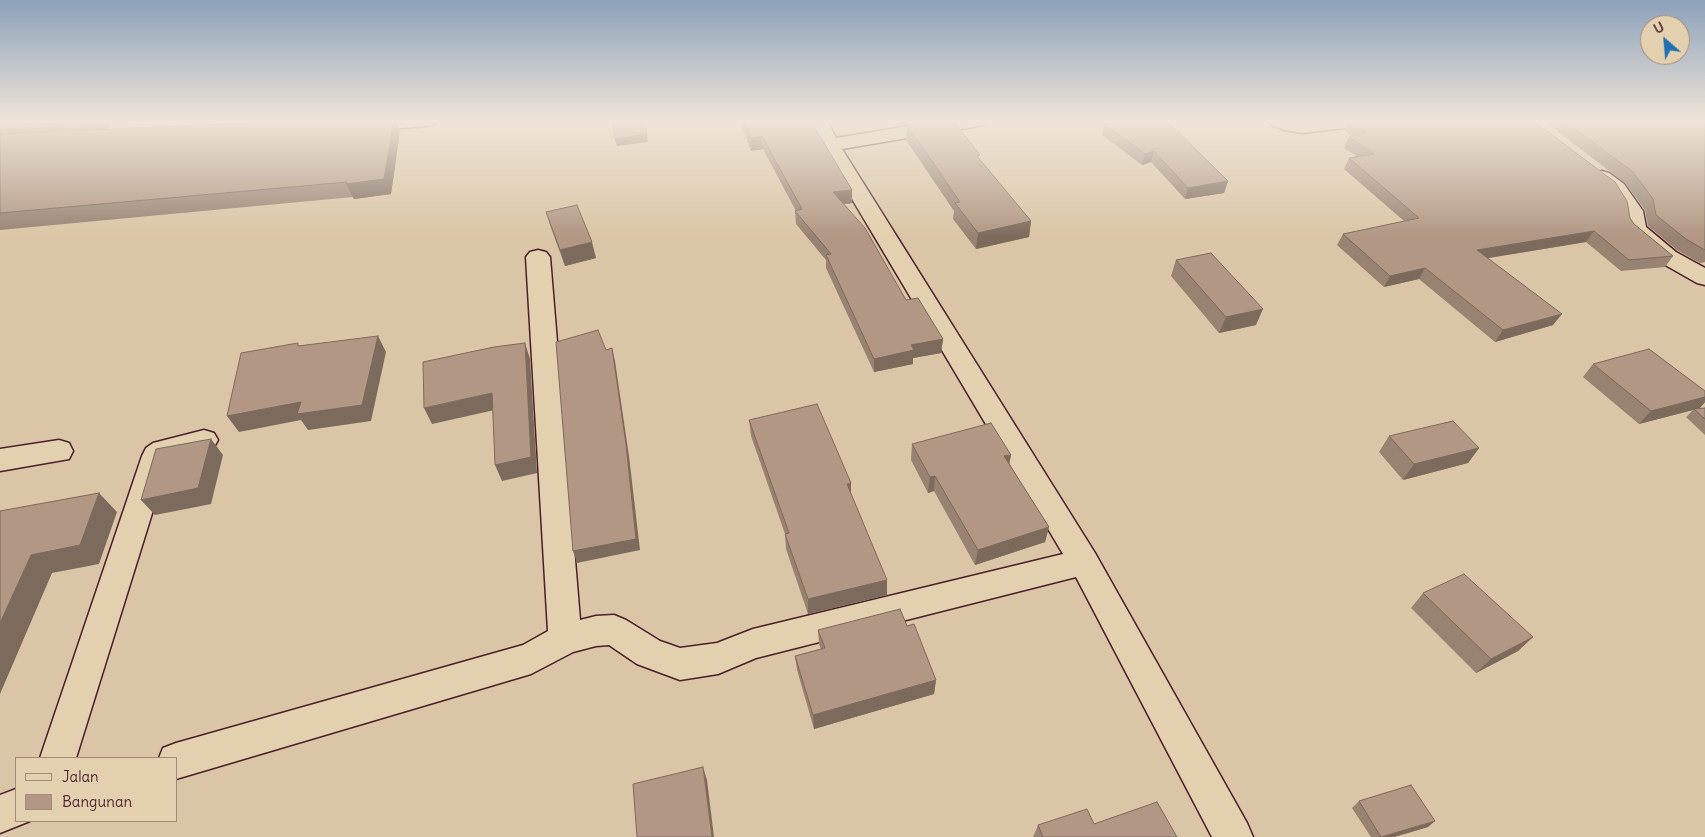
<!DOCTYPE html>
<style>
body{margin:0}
#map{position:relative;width:1705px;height:837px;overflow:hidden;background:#dac6a6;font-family:Delius,sans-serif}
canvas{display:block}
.legend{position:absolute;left:15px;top:757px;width:162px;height:65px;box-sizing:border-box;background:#e3d0ae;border:1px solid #a6897a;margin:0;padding:6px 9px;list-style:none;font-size:15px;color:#4a1f2b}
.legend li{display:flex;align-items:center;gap:10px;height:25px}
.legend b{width:25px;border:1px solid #a6897a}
.north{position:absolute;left:1640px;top:15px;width:50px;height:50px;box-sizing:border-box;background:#e3d0ae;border:1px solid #a6897a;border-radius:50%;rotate:333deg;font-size:14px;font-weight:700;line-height:20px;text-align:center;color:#4a1f2b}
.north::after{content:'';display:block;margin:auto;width:18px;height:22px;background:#1f6fb2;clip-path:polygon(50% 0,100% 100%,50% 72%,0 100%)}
</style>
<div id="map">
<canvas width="1705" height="837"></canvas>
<ul class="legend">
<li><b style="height:6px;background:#e3d0ae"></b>Jalan</li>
<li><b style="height:14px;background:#b19784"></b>Bangunan</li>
</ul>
<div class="north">U</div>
</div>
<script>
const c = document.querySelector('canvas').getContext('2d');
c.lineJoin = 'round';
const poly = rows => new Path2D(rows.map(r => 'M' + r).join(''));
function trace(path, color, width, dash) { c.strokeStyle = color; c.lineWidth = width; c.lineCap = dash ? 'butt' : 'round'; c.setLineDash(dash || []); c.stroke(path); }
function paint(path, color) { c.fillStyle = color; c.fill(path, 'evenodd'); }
const street = poly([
 [359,120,438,120,435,124,428,126,361,131,354,129,351,125,354,121,359,120],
 [808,120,827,120,836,138,945,120,988,120,985,124,978,126,842,149,1095,553,1247,823,1253,837,1212,837,1076,577,756,658,718,674,680,680,637,664,609,645,596,646,573,652,531,674,176,779,176,758,159,758,163,748,176,743,523,645,548,631,526,257,530,252,538,250,546,252,550,257,580,620,596,616,614,615,626,620,660,641,680,648,717,643,753,629,1063,554,820,145,808,120],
 [1267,120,1302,121,1371,120,1368,124,1361,126,1302,133,1285,130,1270,124,1267,120],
 [1602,171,1609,173,1624,184,1643,211,1646,227,1676,252,1705,268,1705,285,1697,283,1660,262,1627,234,1624,229,1621,211,1609,192,1592,177,1595,173,1602,171],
 [204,430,214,433,218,440,214,447,172,459,168,462,76,758,40,758,142,456,146,448,153,443,204,430],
 [59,440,69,443,73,451,69,459,0,471,0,449,59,440],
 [16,789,16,821,30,821,0,833,0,795,16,789]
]);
const wall = poly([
 [2,120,115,120,107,129,0,134,0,121],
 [313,120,345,120,346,121,400,130,391,194,354,199,353,197,0,230,0,134],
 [740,120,812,120,852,203,844,204,906,300,943,339,941,353,913,358,913,364,874,372,826,268,826,260,796,224,795,211,796,211,763,149,751,151],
 [893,120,935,120,897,126],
 [1349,120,1532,120,1630,218,1634,224,1673,256,1665,267,1621,271,1586,242,1488,258,1553,325,1495,342,1419,279,1384,287,1337,245,1343,234,1404,221,1344,169,1349,158,1357,156,1344,148,1349,137,1353,136,1344,130],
 [1543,120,1705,120,1705,262,1700,263,1677,250,1648,226,1645,210,1625,183],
 [1104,124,1228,181,1224,193,1185,199,1151,162,1142,165,1102,135],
 [907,125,980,160,1031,221,1029,237,976,249,953,219,954,211,906,140],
 [546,212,596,258,565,266,551,228],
 [1176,260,1256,325,1219,333,1171,276],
 [1593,364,1705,391,1705,402,1699,409,1705,408,1705,435,1686,417,1693,410,1639,424,1583,377],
 [749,420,851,494,887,595,808,614,786,549,785,534,751,436],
 [1389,436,1479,448,1468,463,1403,480,1379,452],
 [912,444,1011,455,1009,464,1049,527,1045,542,975,565,934,491,928,493,911,460],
 [1423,593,1533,637,1518,651,1476,673,1411,608],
 [907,626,936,680,934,694,814,729,797,670,795,656,821,649,819,644,818,630],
 [1359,801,1428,827,1394,837,1371,837,1352,808],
 [1094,824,1177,837,1033,837,1038,825]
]);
const shadedWall = poly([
 [104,120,115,120,107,129,102,121],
 [394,120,396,120,400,130,391,194,354,199,346,184],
 [897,120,935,120,897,126],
 [647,134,648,142,617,146,615,139],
 [762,136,763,149,751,151,750,138],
 [1154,151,1151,162,1142,165,1145,154],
 [1228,181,1224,193,1185,199,1188,188],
 [852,190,852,203,833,206,833,192],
 [1031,221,1029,237,976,249,978,233],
 [1594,231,1586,242,1470,261,1477,250],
 [592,242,596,258,565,266,560,250],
 [1425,268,1419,279,1384,287,1390,276],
 [1263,309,1256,325,1219,333,1226,317],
 [1562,314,1553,325,1495,342,1503,330],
 [378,336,386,352,371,421,308,430,301,420,239,432,227,416],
 [943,339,941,353,913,358,913,364,874,372,874,359,911,345],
 [525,343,530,359,537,473,502,481,495,465],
 [612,348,615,361,629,456,640,550,577,563,573,551],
 [492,393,499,409,432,424,424,408],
 [1705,397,1705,402,1699,409,1694,409,1693,410,1639,424,1651,411],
 [211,439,223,455,211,504,155,515,141,500],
 [1479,448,1468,463,1403,480,1414,464],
 [1011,455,1008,470,1004,456],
 [935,476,934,491,928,493,930,477],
 [851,483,851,498,847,484],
 [99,493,117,512,99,564,52,573,0,694,0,623,31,555],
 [1049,527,1045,542,975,565,978,550],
 [887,580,887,595,808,614,808,599],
 [1533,637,1518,651,1476,673,1491,659],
 [936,680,934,694,814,729,813,715],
 [703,767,707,780,714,837,712,837],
 [1435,821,1428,827,1394,837,1381,837]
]);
const building = poly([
 [2,120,104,120,102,121,0,126,0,121,2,120],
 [313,120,344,120,344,121,355,120,394,120,384,179,346,184,347,182,0,213,0,134,313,120],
 [612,120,644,120,647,134,615,139,612,120],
 [744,120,812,120,818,133,852,190,833,192,865,228,906,300,918,298,943,339,911,345,914,350,874,359,826,255,831,254,795,211,802,209,762,136,750,138,744,120],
 [939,120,953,120,980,155,977,156,1031,221,978,233,955,203,960,202,907,125,939,120],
 [1118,120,1165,120,1169,123,1228,181,1188,188,1154,151,1145,154,1104,124,1118,120],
 [1349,120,1532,120,1615,182,1627,201,1630,218,1634,224,1673,256,1629,260,1594,231,1477,250,1562,314,1503,330,1425,268,1390,276,1343,234,1419,218,1349,158,1374,154,1349,137,1367,132,1349,120],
 [1563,120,1705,120,1705,250,1686,239,1656,215,1653,199,1633,172,1563,120],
 [577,205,592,242,560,250,546,212,577,205],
 [1211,253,1263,309,1226,317,1176,260,1211,253],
 [598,330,606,350,612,348,626,444,636,539,573,551,556,342,598,330],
 [378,336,362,405,297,414,301,402,227,416,241,353,298,343,298,346,378,336],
 [525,343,531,457,495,465,492,393,424,408,423,362,494,347,525,343],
 [1649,349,1705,391,1705,397,1651,411,1593,364,1649,349],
 [817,404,851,483,847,484,887,580,808,599,785,534,789,533,749,420,817,404],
 [1705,408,1705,419,1694,409,1705,408],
 [1453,421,1479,448,1414,464,1389,436,1453,421],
 [991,423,1011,455,1004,456,1049,527,978,550,935,476,930,477,912,444,991,423],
 [211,439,198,488,141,500,156,449,211,439],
 [99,493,80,545,31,555,0,623,0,511,99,493],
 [1464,574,1533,637,1491,659,1423,593,1464,574],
 [900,609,907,626,914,624,936,680,813,715,795,656,825,648,818,630,900,609],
 [703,767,712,837,637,837,633,784,703,767],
 [1411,785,1435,821,1381,837,1359,801,1411,785],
 [1157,802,1177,837,1043,837,1038,825,1087,809,1094,824,1157,802]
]);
trace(street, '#4a1f2b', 3);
paint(street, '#e3d0ae');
paint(wall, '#988272');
paint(shadedWall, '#7c6a5c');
paint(building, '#b19784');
trace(building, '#7c6a5c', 1);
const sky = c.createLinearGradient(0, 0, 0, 237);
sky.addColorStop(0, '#8ca1bb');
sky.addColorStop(0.51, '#eee5d7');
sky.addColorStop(1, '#eee5d700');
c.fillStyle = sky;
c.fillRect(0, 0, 1705, 237);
</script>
